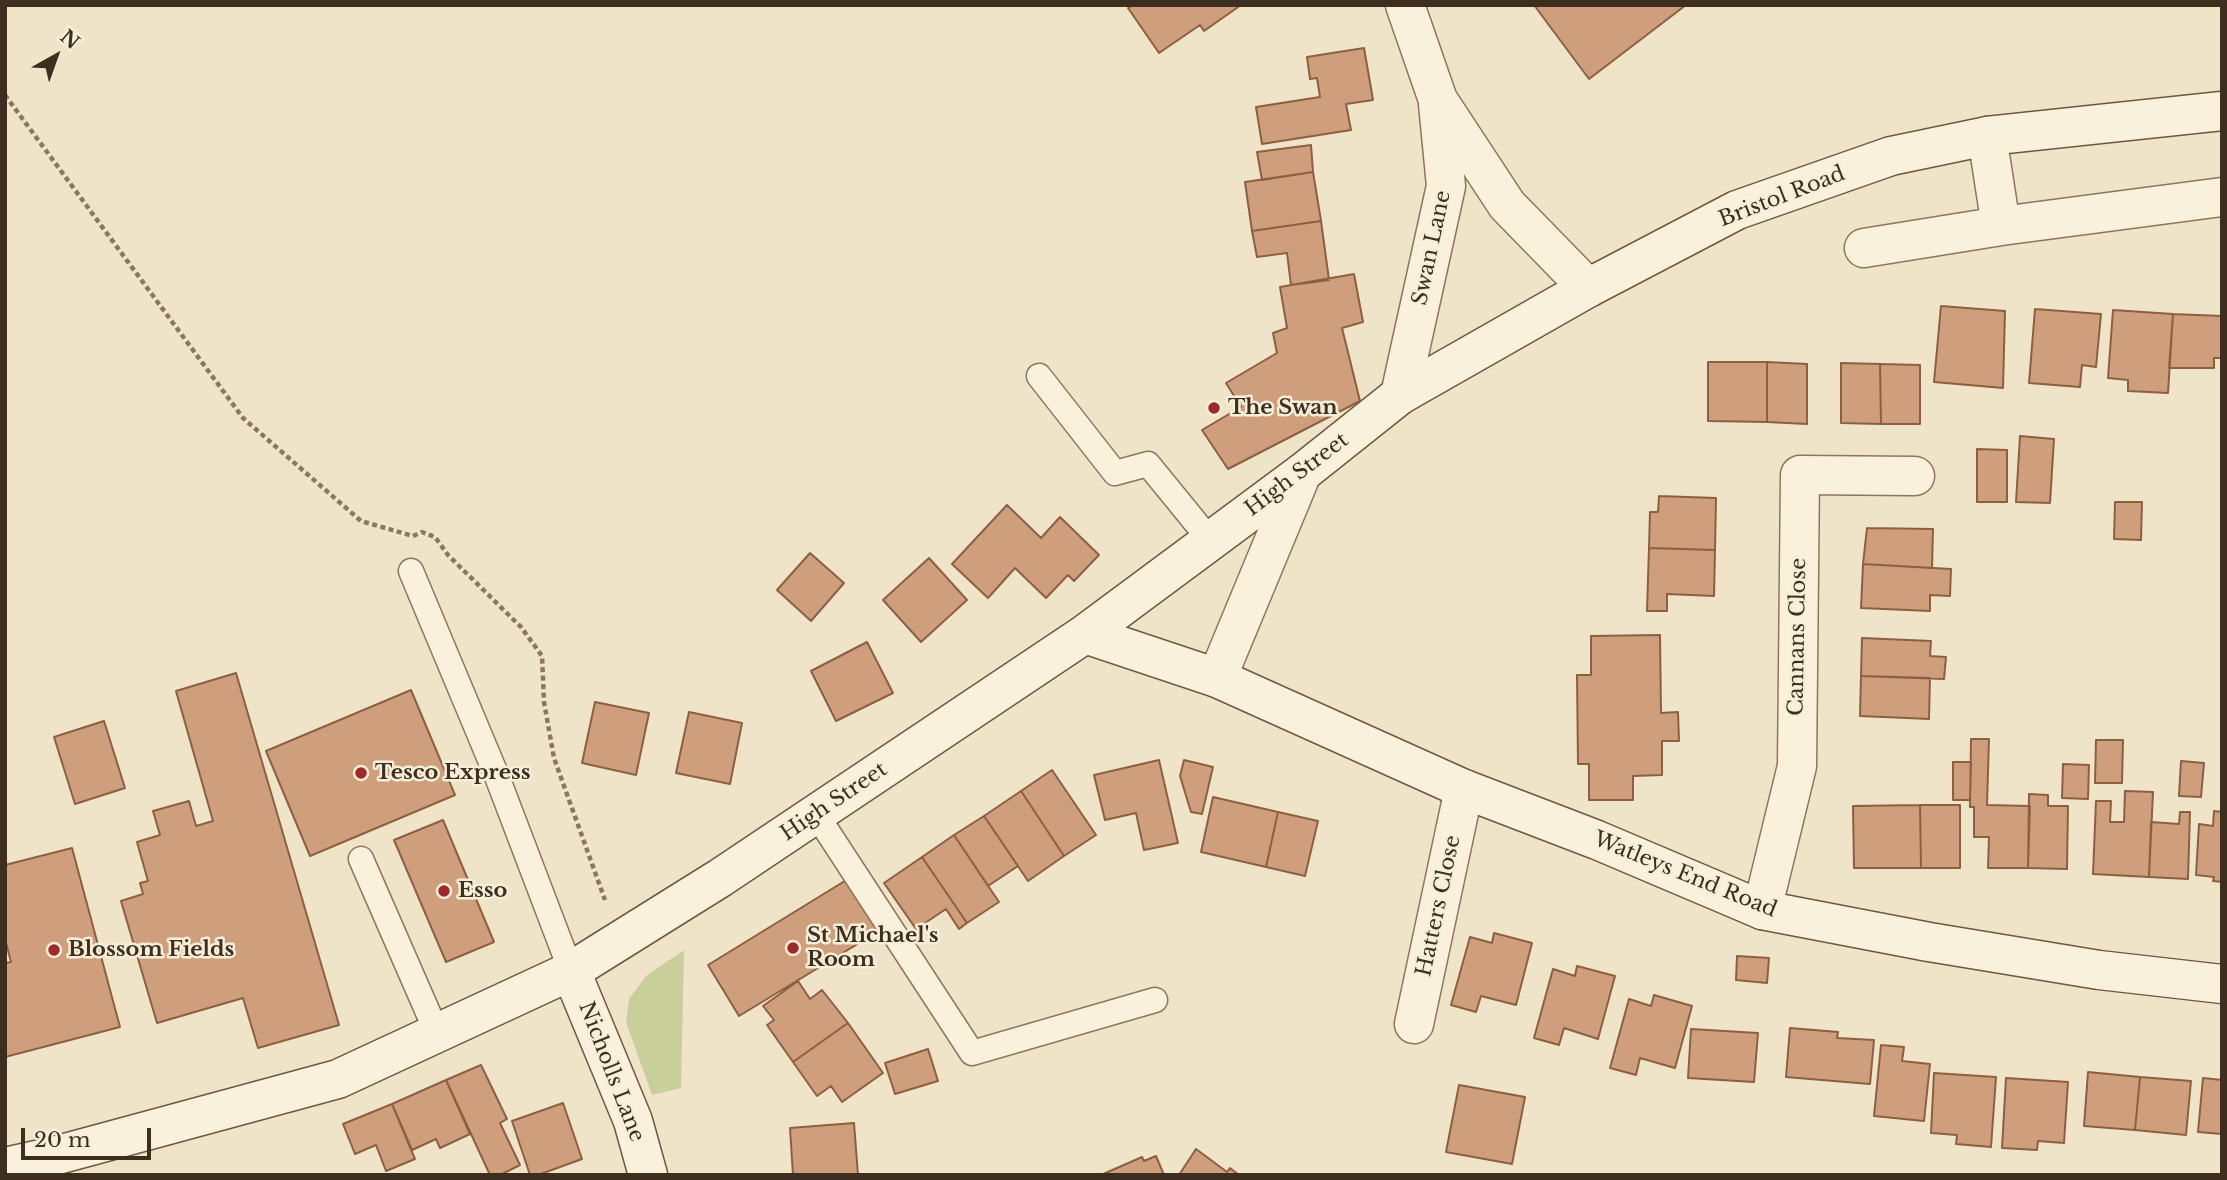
<!DOCTYPE html>
<style>
body{margin:0}
#map{position:relative;width:2227px;height:1180px;overflow:hidden;background:#f0e4c8;font-family:"Libre Baskerville",serif}
canvas{display:block}
.frame{position:absolute;inset:0;border:7px solid #3d2e20;pointer-events:none}
.north{position:absolute;left:21px;top:21px;width:70px;height:70px;-webkit-text-stroke:5px #f7eed8;paint-order:stroke;rotate:40deg;font-size:19px;font-weight:700;line-height:28px;text-align:center;color:#3d2e20}
.north::after{content:'';display:block;margin:auto;width:24px;height:32px;background:#3d2e20;clip-path:polygon(50% 0,100% 100%,50% 72%,0 100%)}
.scale{position:absolute;left:21px;top:1128px;width:130px;height:32px;box-sizing:border-box;border:4px solid #3d2e20;border-top:0;padding-left:9px;font-size:21px;line-height:24px;white-space:nowrap;color:#3d2e20;-webkit-text-stroke:5px #f7eed8;paint-order:stroke}
</style>
<div id="map">
<canvas width="2227" height="1180"></canvas>
<div class="frame"></div>
<div class="north">N</div>
<div class="scale">20 m</div>
</div>
<script>
const c = document.querySelector('canvas').getContext('2d');
c.lineJoin = 'round';
function paint(path, color) { c.fillStyle = color; c.fill(path, 'evenodd'); }
const poly = rows => new Path2D(rows.map(r => 'M' + r).join(''));
function trace(path, color, width, dash) { c.strokeStyle = color; c.lineWidth = width; c.lineCap = dash ? 'butt' : 'round'; c.setLineDash(dash || []); c.stroke(path); }
function write(font, color, halo, rows, align = 'center') {
  c.font = font + ' "Libre Baskerville",serif'; c.lineWidth = 5; c.setLineDash([]); c.textBaseline = 'middle'; c.strokeStyle = halo; c.fillStyle = color; for (const [text, x, y, turn = 0] of rows) {
    c.save(); c.translate(x, y); c.rotate((+turn || 0) * Math.PI / 180); c.textAlign = isNaN(turn) ? turn : align; if (halo) c.strokeText(text, 0, 0); c.fillText(text, 0, 0); c.restore();
  }
}
const green = poly([
 [684,950,681,1088,652,1095,626,1022,629,999,646,976]
]);
const building = poly([
 [1133,5,1178,6,1241,5,1204,31,1200,25,1159,53,1128,8,1133,5],
 [1534,5,1686,5,1589,79,1534,5],
 [1364,48,1373,100,1346,104,1351,130,1262,144,1256,107,1320,97,1317,78,1310,79,1307,57,1364,48],
 [1311,145,1313,172,1262,180,1257,152,1311,145],
 [1313,172,1321,221,1252,231,1245,182,1313,172],
 [1321,221,1329,280,1291,285,1287,253,1257,257,1252,231,1321,221],
 [1354,274,1363,322,1342,328,1360,401,1228,469,1202,430,1241,407,1226,383,1277,353,1273,333,1287,328,1280,287,1354,274],
 [1941,306,2005,311,2003,388,1934,382,1941,306],
 [2035,309,2101,314,2096,367,2082,365,2080,387,2029,383,2035,309],
 [2113,310,2173,314,2168,393,2128,391,2128,380,2108,378,2113,310],
 [2173,314,2222,316,2222,358,2214,358,2214,368,2169,368,2173,314],
 [1708,362,1767,362,1767,422,1708,421,1708,362],
 [1767,362,1807,364,1807,424,1767,422,1767,362],
 [1841,363,1880,364,1881,424,1841,423,1841,363],
 [1880,364,1920,365,1920,424,1881,424,1880,364],
 [2020,436,2054,439,2050,503,2016,502,2020,436],
 [1977,449,2007,450,2007,502,1977,502,1977,449],
 [1659,496,1716,498,1715,550,1649,548,1650,512,1658,512,1659,496],
 [2115,502,2142,502,2141,540,2114,539,2115,502],
 [1007,505,1041,538,1060,517,1099,555,1074,581,1068,575,1046,598,1015,568,988,598,952,564,1007,505],
 [1867,528,1933,529,1932,568,1863,564,1867,528],
 [1649,548,1715,550,1714,596,1667,594,1667,611,1647,611,1649,548],
 [810,553,844,583,811,621,777,590,810,553],
 [929,558,967,600,921,642,883,600,929,558],
 [1863,564,1951,569,1950,596,1930,595,1930,611,1861,608,1863,564],
 [1660,635,1661,713,1678,712,1679,741,1662,741,1662,775,1633,776,1633,800,1589,800,1589,764,1578,764,1577,675,1591,675,1591,636,1660,635],
 [1862,638,1931,641,1930,656,1946,657,1944,679,1861,676,1862,638],
 [867,642,893,693,836,721,811,671,867,642],
 [236,673,339,1025,258,1048,243,998,157,1023,121,901,143,894,140,883,148,881,137,842,160,835,153,811,189,801,196,826,213,821,176,691,236,673],
 [1861,676,1930,678,1929,719,1860,716,1861,676],
 [411,690,455,795,310,856,266,751,411,690],
 [595,702,649,713,636,775,582,763,595,702],
 [689,712,742,723,730,784,676,773,689,712],
 [104,721,125,788,75,804,54,737,104,721],
 [1971,739,1989,739,1987,805,2030,806,2028,868,1988,868,1989,837,1974,837,1974,807,1970,807,1971,739],
 [2096,740,2123,740,2122,783,2095,783,2096,740],
 [1159,760,1178,843,1144,850,1136,813,1105,820,1094,775,1159,760],
 [1184,760,1213,767,1202,814,1191,812,1180,776,1184,760],
 [2181,761,2204,763,2201,797,2179,796,2181,761],
 [1953,762,1971,762,1970,800,1953,800,1953,762],
 [2063,764,2089,765,2088,799,2062,798,2063,764],
 [1052,770,1096,835,1064,856,1021,791,1052,770],
 [1021,791,1064,856,1028,881,984,816,1021,791],
 [2125,791,2153,792,2149,877,2093,874,2096,801,2111,801,2110,822,2124,822,2125,791],
 [2029,794,2048,795,2048,806,2068,806,2067,869,2028,868,2029,794],
 [1213,797,1278,812,1266,867,1201,852,1213,797],
 [1920,805,1960,805,1960,868,1921,868,1920,805],
 [1920,805,1921,868,1854,868,1853,806,1920,805],
 [2214,811,2222,812,2222,882,2213,881,2214,877,2196,875,2199,824,2213,826,2214,811],
 [1278,812,1318,821,1305,876,1266,867,1278,812],
 [2180,812,2190,812,2188,879,2149,877,2151,822,2179,824,2180,812],
 [984,816,1018,866,988,886,954,835,984,816],
 [443,820,494,942,446,962,394,840,443,820],
 [954,835,999,902,967,923,922,857,954,835],
 [72,848,120,1027,5,1057,5,963,11,962,5,939,5,865,72,848],
 [922,857,967,923,959,929,946,909,916,929,884,883,922,857],
 [848,879,879,931,739,1016,708,965,848,879],
 [1494,933,1532,943,1516,1005,1481,996,1476,1012,1451,1005,1470,937,1492,943,1494,933],
 [1737,956,1769,958,1767,983,1736,980,1737,956],
 [1577,966,1615,976,1598,1039,1564,1028,1559,1045,1534,1038,1553,969,1575,976,1577,966],
 [798,981,810,999,822,990,848,1023,793,1062,767,1025,774,1020,763,1006,798,981],
 [1654,995,1692,1006,1675,1068,1640,1058,1636,1075,1610,1068,1629,999,1651,1006,1654,995],
 [848,1023,883,1073,842,1102,831,1086,817,1096,793,1062,848,1023],
 [1790,1028,1838,1032,1837,1038,1874,1040,1870,1084,1786,1077,1790,1028],
 [1691,1029,1758,1033,1754,1082,1688,1078,1691,1029],
 [1881,1045,1904,1047,1902,1061,1930,1064,1924,1121,1874,1116,1881,1045],
 [928,1049,938,1081,895,1094,885,1063,928,1049],
 [481,1065,507,1119,500,1123,520,1165,500,1175,490,1175,446,1080,481,1065],
 [2088,1072,2140,1077,2135,1130,2084,1126,2088,1072],
 [1934,1073,1996,1077,1991,1147,1956,1144,1957,1135,1931,1133,1934,1073],
 [2140,1077,2191,1081,2186,1135,2135,1130,2140,1077],
 [2006,1078,2068,1082,2064,1143,2038,1141,2037,1150,2002,1148,2006,1078],
 [2203,1078,2222,1080,2222,1134,2198,1132,2203,1078],
 [446,1080,470,1134,440,1148,436,1139,412,1150,392,1104,446,1080],
 [1459,1085,1525,1097,1512,1164,1446,1152,1459,1085],
 [563,1103,582,1159,538,1175,530,1175,512,1121,563,1103],
 [392,1104,415,1159,386,1171,376,1145,355,1154,343,1124,392,1104],
 [854,1123,858,1175,793,1175,790,1128,854,1123],
 [1196,1149,1227,1172,1230,1168,1239,1175,1179,1175,1196,1149],
 [1156,1156,1164,1175,1101,1175,1142,1157,1144,1161,1156,1156]
]);
const path = poly([
 [5,95,243,418,361,521,413,536,422,532,435,537,448,555,521,627,542,656,544,702,554,758,605,900]
]);
const lane = poly([
 [1039,376,1115,473,1148,464,1210,540],
 [411,571,496,774,571,971],
 [816,814,972,1053,1155,1000],
 [361,859,437,1033]
]);
const street = poly([
 [1405,5,1438,100,1507,205,1588,288],
 [1987,136,2001,226],
 [1864,248,2001,226,2222,197],
 [1400,395,1446,186,1438,104],
 [1217,678,1302,473],
 [1762,910,1797,766,1800,475,1915,476],
 [1414,1024,1464,789]
]);
const secondary = poly([
 [1085,634,1217,678,1464,789,1597,840,1762,910,1929,942,2099,970,2222,984],
 [571,971,633,1121,648,1175],
 [5,1167,54,1156,338,1079,571,971,720,878,1085,634,1302,473,1400,395,1588,288,1737,210,1891,156,1987,136,2222,111]
]);
const markers = [
 [1214,408,7,"#9e2a2b"],
 [361,773,7,"#9e2a2b"],
 [444,891,7,"#9e2a2b"],
 [793,948,7,"#9e2a2b"],
 [54,950,7,"#9e2a2b"]
];
const streetNames = [
 ["Bristol Road",1782,197,-21],
 ["Swan Lane",1432,248,-78],
 ["High Street",1297,475,-37],
 ["Cannans Close",1798,637,-89],
 ["High Street",834,802,-34],
 ["Watleys End Road",1685,875,22],
 ["Hatters Close",1439,906,-78],
 ["Nicholls Lane",611,1072,69]
];
const poiNames = [
 ["The Swan",1228,408],
 ["Tesco Express",375,773],
 ["Esso",458,891],
 ["St Michael's",807,936],
 ["Room",807,960],
 ["Blossom Fields",68,950]
];
paint(green, '#c9cf9b');
paint(building, '#cf9f7d');
trace(building, '#8d5f41', 2);
trace(lane, '#8d765c', 27);
trace(street, '#8d765c', 41);
trace(secondary, '#6f573f', 41);
trace(path, '#8d765c', 4.5, [5, 3.5]);
trace(lane, '#faf1dc', 24);
trace(street, '#faf1dc', 38);
trace(secondary, '#faf1dc', 38);
for (const [x, y, r, color] of markers) { const dot = new Path2D(); dot.arc(x, y, r, 0, 2 * Math.PI); c.fillStyle = color; c.fill(dot); trace(dot, '#f7eed8', 2.5); }
write('21px', '#3d2e20', '#f7eed8', streetNames);
write('bold 21px', '#3d2e20', '#f7eed8', poiNames, 'left');
</script>
